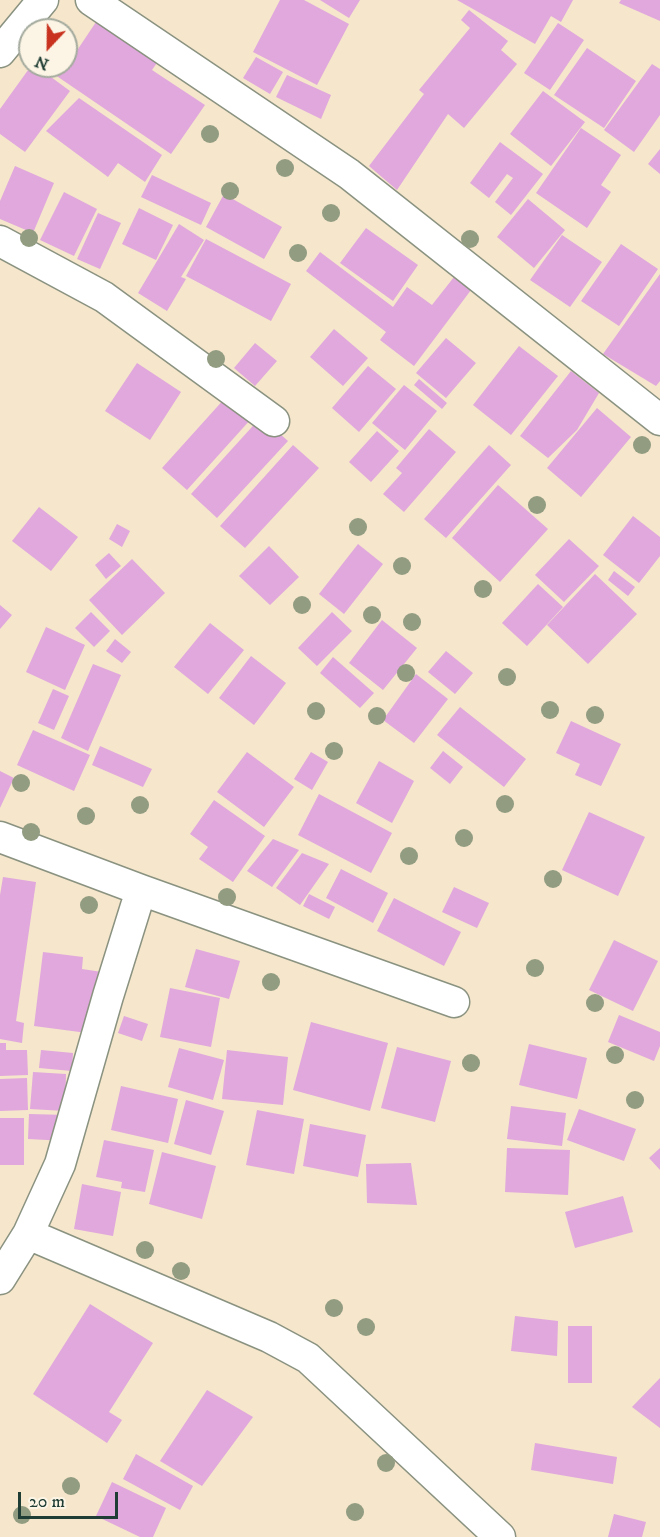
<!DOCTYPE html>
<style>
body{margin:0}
#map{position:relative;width:660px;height:1537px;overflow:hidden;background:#f5e6cc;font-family:"IM FELL DW Pica",serif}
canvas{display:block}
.north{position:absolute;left:18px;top:18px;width:60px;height:60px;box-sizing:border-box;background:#fcf5e5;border:2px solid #a4ab9e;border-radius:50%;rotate:202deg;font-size:16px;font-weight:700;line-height:24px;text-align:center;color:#1f3d34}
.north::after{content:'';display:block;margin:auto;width:21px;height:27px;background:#c8321e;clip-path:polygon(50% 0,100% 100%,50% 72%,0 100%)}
.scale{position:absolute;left:18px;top:1492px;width:100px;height:27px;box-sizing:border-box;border:3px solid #1f3d34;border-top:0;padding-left:8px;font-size:18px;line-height:21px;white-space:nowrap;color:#1f3d34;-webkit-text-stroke:4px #fcf5e5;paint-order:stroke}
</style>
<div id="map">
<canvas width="660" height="1537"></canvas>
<div class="north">N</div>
<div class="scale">20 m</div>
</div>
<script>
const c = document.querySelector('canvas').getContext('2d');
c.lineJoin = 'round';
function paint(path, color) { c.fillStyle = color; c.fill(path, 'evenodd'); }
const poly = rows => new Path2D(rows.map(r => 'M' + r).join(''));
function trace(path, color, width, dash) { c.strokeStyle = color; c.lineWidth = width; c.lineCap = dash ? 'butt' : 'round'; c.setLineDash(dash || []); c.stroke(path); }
const building = poly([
 [280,0,304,0,349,24,317,85,253,52],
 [320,0,360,0,349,18],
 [457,0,573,0,561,22,551,16,535,44],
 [621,0,660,0,660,21,619,3],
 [469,10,508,41,501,50,517,64,464,128,448,114,397,190,369,166,424,94,419,90,470,28,461,20],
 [96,22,163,54,152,70,205,105,171,154,42,66,66,66,66,40,78,49],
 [558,23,584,40,550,90,524,73],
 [587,48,636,81,604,128,554,95],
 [256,57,283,72,270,94,243,78],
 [652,64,660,69,660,115,634,152,604,130],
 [31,66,36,66,70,91,25,152,0,134,0,109],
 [287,75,331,95,321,119,276,97],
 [543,91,585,122,551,166,510,134],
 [79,98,162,155,145,182,118,163,108,177,46,131],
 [581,128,621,155,601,185,611,192,587,228,536,193],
 [500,142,543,174,511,215,495,202,513,178,507,174,489,198,470,183],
 [660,149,660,174,648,164],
 [15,166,54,183,33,233,0,219,0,201],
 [152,175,211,203,201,225,141,197],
 [64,192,97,209,74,256,40,240],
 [224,194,282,227,264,259,206,227],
 [528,199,565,230,534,268,497,237],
 [139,208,173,225,156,260,122,244],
 [98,213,121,223,100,269,77,259],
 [179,224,204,240,181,277,186,279,167,311,138,293],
 [366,228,418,265,393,301,340,263],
 [562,235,602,262,570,307,530,280],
 [206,239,291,284,271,321,186,276],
 [621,244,658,269,619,326,581,301],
 [320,252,393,307,407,287,432,305,454,277,471,290,414,366,380,340,386,332,306,271],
 [660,274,660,381,656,386,603,354],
 [334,329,368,358,343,386,310,357],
 [446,338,476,363,446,398,416,373],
 [255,343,277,361,255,386,234,368],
 [519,346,558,376,511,435,473,405],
 [137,363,181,392,150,440,105,411],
 [368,366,396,389,359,432,332,408],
 [571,371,599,393,577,430,548,458,520,436],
 [419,379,447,403,442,409,414,385],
 [404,385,437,411,405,450,372,423],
 [226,397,251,419,187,490,162,468],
 [597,408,631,437,581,497,547,468],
 [261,417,288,441,217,518,191,494],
 [429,429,456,452,404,512,383,494,402,473,396,468],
 [377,431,399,451,371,482,349,462],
 [293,445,319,468,245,548,220,526],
 [489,445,511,465,446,538,424,519],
 [498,485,548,529,500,582,452,538],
 [39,507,78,537,51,571,12,541],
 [633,516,660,537,660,556,639,583,603,555],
 [117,524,130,531,122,547,109,539],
 [569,539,599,566,564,602,535,575],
 [358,544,383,564,344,614,319,594],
 [269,546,299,577,270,605,239,576],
 [109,553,121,566,106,579,95,565],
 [132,559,165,593,122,635,89,600],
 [614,571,635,587,628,596,608,580],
 [595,574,637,614,588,664,547,625],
 [538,584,563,607,527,646,502,623],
 [0,605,12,615,0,629],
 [91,612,110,631,94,647,75,628],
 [332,612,352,631,317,666,298,648],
 [382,620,417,648,383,690,349,663],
 [210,623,244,650,208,694,174,667],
 [46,627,85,645,65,690,26,672],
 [115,639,131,652,122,663,106,651],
 [446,651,473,673,455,694,428,672],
 [251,656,286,683,254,725,219,698],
 [333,657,374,693,360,708,320,673],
 [93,664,121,675,88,751,61,738],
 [416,674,448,699,414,743,383,720],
 [53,689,69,696,54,730,38,723],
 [460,707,526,759,504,787,437,735],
 [571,721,621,744,601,786,575,775,580,764,556,753],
 [33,730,90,755,74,791,17,765],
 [100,746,152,769,143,787,92,765],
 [443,751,463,767,450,784,430,768],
 [247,752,294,787,264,827,217,792],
 [311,752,328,762,312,790,294,779],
 [379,761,414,781,392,823,356,803],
 [0,771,14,778,0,808],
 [319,794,392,833,371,873,298,835],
 [214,800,265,836,233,882,199,859,208,847,190,834],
 [589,812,645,837,618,896,562,870],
 [273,839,299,850,272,887,247,871],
 [302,853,329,864,300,905,276,888],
 [341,869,388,893,373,923,326,898],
 [3,877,36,882,16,1021,24,1023,22,1043,0,1039,0,895],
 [454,887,489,903,477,928,442,912],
 [309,894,335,907,329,919,303,906],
 [394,898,461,932,444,966,377,931],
 [614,940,658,961,633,1011,589,990],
 [196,949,240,961,229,999,185,987],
 [43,952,83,957,82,969,102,972,95,1034,34,1026],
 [170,988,220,998,211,1047,160,1037],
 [619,1015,660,1032,660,1046,654,1061,608,1042],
 [124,1016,148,1024,142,1041,118,1033],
 [311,1022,388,1043,370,1111,293,1090],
 [0,1043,6,1043,6,1050,27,1050,28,1075,0,1076],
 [529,1044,587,1058,577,1099,519,1085],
 [397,1047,451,1061,435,1122,381,1108],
 [179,1048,224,1060,213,1100,168,1087],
 [41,1050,73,1053,72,1071,39,1068],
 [227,1050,288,1057,283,1105,222,1099],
 [33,1072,66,1074,65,1111,30,1109],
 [27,1078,28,1110,0,1111,0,1079],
 [121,1086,178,1099,168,1143,111,1130],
 [186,1100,224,1111,211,1155,174,1144],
 [511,1106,566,1113,562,1146,507,1139],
 [579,1109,636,1129,624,1161,567,1140],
 [257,1110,304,1119,294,1174,246,1165],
 [29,1114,67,1115,66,1141,28,1139],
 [0,1118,24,1118,24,1165,0,1165],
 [310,1124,366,1135,358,1177,303,1166],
 [104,1140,154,1150,145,1192,121,1188,122,1182,96,1177],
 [507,1148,570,1150,568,1195,505,1192],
 [660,1148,660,1170,649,1158],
 [162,1152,216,1166,202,1219,149,1204],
 [411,1163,417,1205,367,1203,366,1164],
 [82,1184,121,1192,113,1236,74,1229],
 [623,1196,633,1232,575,1248,565,1212],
 [90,1304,153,1343,109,1412,122,1420,107,1443,33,1394],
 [515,1316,558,1321,557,1356,511,1351],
 [568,1326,592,1326,592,1383,568,1383],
 [660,1378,660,1428,632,1407],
 [207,1390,253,1417,202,1486,160,1461],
 [535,1443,617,1457,613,1484,531,1470],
 [136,1454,193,1486,180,1510,123,1479],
 [112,1482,166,1508,153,1537,140,1537,96,1516],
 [614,1514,646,1522,642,1537,608,1537]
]);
const minor = poly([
 [91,0,349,174,660,420],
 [0,52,43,0],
 [0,241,104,297,274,421],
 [0,837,141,890,454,1002],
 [28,1234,269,1337,308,1358,500,1537],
 [0,1279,28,1234,60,1164,108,996,141,890]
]);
const trees = [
 [210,134],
 [285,168],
 [230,191],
 [331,213],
 [29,238],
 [470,239],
 [298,253],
 [216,359],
 [642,445],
 [537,505],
 [358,527],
 [402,566],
 [483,589],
 [302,605],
 [372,615],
 [412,622],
 [406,673],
 [507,677],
 [550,710],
 [316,711],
 [595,715],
 [377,716],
 [334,751],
 [21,783],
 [505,804],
 [140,805],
 [86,816],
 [31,832],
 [464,838],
 [409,856],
 [553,879],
 [227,897],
 [89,905],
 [535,968],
 [271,982],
 [595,1003],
 [615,1055],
 [471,1063],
 [635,1100],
 [145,1250],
 [181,1271],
 [334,1308],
 [366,1327],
 [386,1463],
 [71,1486],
 [355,1512],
 [22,1515]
];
paint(building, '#e0a8dc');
trace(minor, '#8a9280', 33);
trace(minor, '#fff', 30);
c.fillStyle = '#919c81';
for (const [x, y] of trees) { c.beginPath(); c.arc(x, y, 9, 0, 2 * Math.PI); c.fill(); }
</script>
